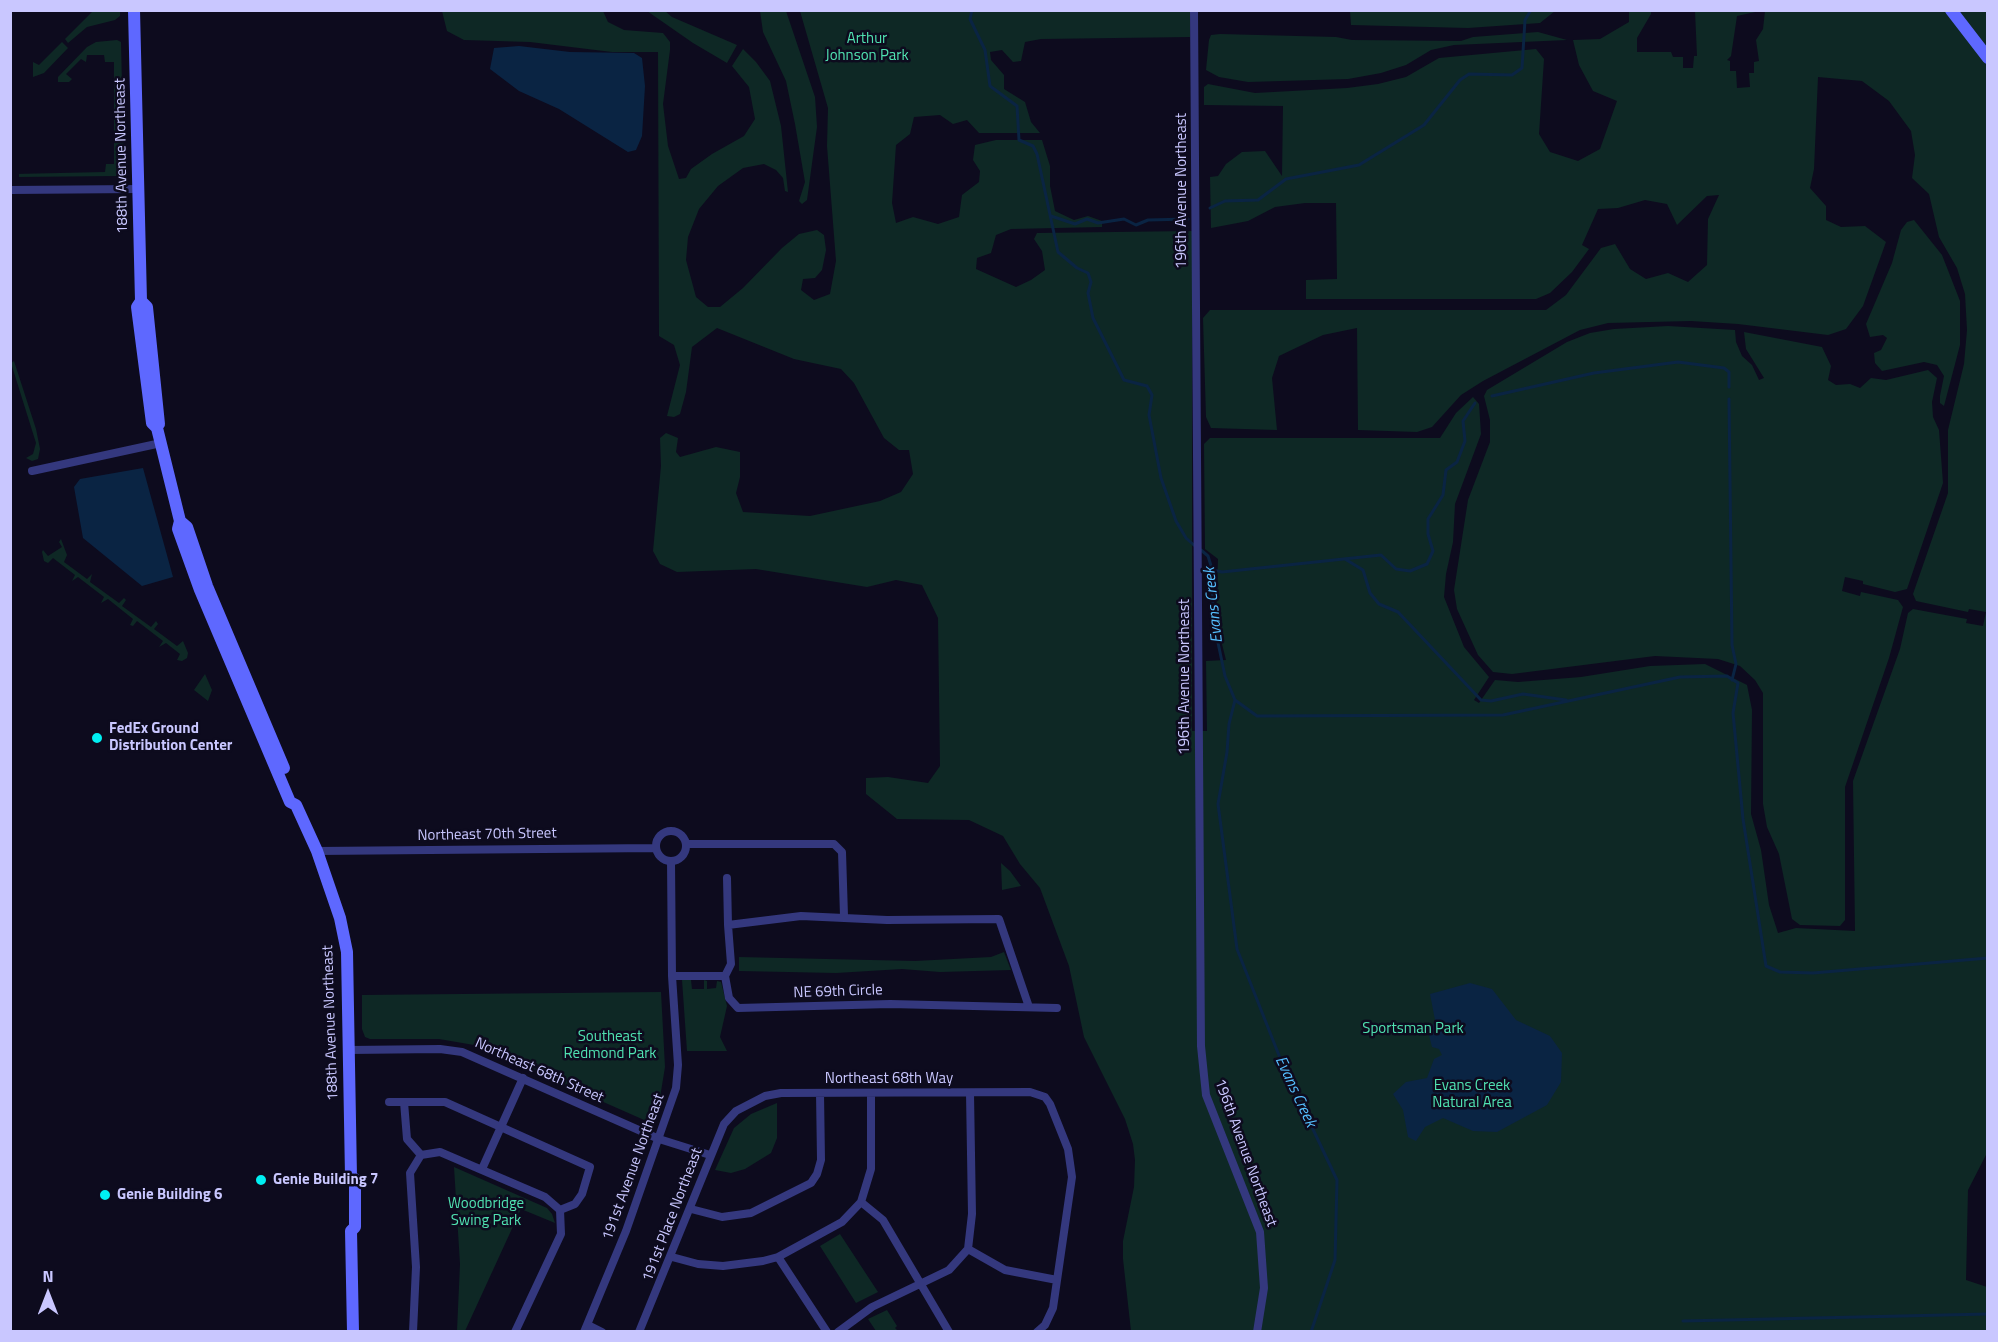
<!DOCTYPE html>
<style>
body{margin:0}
#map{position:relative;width:1998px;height:1342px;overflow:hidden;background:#0d0b1e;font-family:"Titillium Web",sans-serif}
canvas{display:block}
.frame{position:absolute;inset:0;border:12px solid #c9c7ff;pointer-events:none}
.north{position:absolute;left:18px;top:1264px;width:60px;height:60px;-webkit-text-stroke:4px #0d0b1e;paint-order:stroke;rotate:0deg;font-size:16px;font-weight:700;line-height:24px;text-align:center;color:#c9c7ff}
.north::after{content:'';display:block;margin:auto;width:21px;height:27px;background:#c9c7ff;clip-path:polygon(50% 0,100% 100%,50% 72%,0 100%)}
</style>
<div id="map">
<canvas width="1998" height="1342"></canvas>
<div class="frame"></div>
<div class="north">N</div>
</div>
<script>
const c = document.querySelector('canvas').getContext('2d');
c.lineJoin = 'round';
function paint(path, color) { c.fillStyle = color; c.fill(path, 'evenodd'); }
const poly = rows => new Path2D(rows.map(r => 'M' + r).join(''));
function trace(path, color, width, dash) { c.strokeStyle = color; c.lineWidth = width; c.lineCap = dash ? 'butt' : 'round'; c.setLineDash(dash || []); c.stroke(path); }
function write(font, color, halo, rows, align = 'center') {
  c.font = font + ' "Titillium Web",sans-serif'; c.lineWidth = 5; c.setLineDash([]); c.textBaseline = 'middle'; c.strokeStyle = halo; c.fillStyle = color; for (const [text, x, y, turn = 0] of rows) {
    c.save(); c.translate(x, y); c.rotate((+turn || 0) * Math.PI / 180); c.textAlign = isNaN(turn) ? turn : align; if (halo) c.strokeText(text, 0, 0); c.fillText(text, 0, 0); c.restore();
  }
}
const green = poly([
 [93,11,120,11,120,16,115,20,87,27,68,43,65,39],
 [442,11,603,11,608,22,624,30,663,33,670,42,670,50,663,104,668,146,679,179,686,178,691,169,712,154,744,136,755,119,749,87,732,66,743,49,756,62,770,81,781,126,788,192,785,191,783,178,776,170,764,164,743,168,718,186,699,209,688,237,686,260,696,297,708,307,720,307,743,288,782,248,799,234,817,230,824,235,826,250,822,270,815,278,803,279,801,290,814,300,830,294,836,261,827,146,828,108,800,11,1190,11,1190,37,1041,39,1025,42,1021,61,1013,62,1002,50,990,52,991,60,1004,75,1004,89,1025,102,1031,122,1040,133,979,133,967,120,953,124,940,115,914,117,910,134,896,145,892,203,896,223,913,217,938,224,959,217,962,195,979,182,980,171,973,160,975,145,996,140,1042,140,1050,166,1050,186,1055,211,1074,220,1088,216,1102,221,1102,227,1011,229,996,235,991,253,977,258,976,269,1016,287,1031,280,1045,270,1042,251,1034,239,1037,233,1192,231,1192,731,1207,731,1206,661,1226,660,1216,620,1218,559,1205,549,1204,444,1210,438,1440,438,1456,413,1473,397,1479,404,1481,434,1455,504,1453,542,1446,574,1444,597,1464,647,1489,677,1474,700,1479,703,1495,680,1518,682,1581,677,1650,666,1705,664,1747,685,1752,710,1751,814,1761,850,1769,905,1778,933,1796,928,1855,931,1853,781,1900,649,1908,613,1913,609,1967,619,1966,623,1983,626,1986,612,1969,609,1968,612,1916,601,1913,594,1948,493,1948,430,1964,364,1967,330,1965,294,1957,268,1939,237,1929,194,1912,178,1915,155,1911,131,1889,101,1862,81,1818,77,1814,169,1810,188,1826,206,1826,220,1841,227,1865,226,1886,242,1863,306,1846,329,1828,335,1738,324,1691,321,1608,323,1580,330,1483,381,1461,395,1432,427,1417,432,1358,430,1357,328,1323,335,1279,356,1272,378,1277,430,1211,428,1206,417,1203,318,1210,310,1546,310,1566,295,1601,248,1615,244,1630,269,1646,279,1668,273,1688,282,1707,265,1708,219,1719,195,1707,196,1677,225,1667,204,1645,200,1618,208,1598,209,1582,245,1589,249,1572,272,1550,293,1536,299,1306,299,1306,280,1337,279,1336,203,1305,203,1275,207,1248,221,1211,228,1210,177,1218,176,1226,164,1242,152,1265,151,1282,176,1283,106,1204,105,1204,87,1208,84,1255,93,1347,88,1378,84,1406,77,1439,58,1536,49,1544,59,1539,134,1550,152,1578,161,1600,149,1617,101,1593,91,1579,65,1573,40,1600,39,1629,22,1629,11,1651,11,1651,14,1637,38,1637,52,1671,52,1673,57,1683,57,1683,68,1693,68,1694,56,1697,56,1695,11,1760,11,1737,16,1731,56,1727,60,1730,61,1730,71,1736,71,1737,88,1750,87,1749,73,1754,73,1754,62,1759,61,1756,40,1763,29,1765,11,1987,11,1988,1151,1968,1190,1966,1280,1987,1287,1987,1331,1131,1331,1123,1259,1123,1241,1134,1187,1135,1160,1133,1144,1125,1119,1084,1037,1069,966,1040,888,1020,864,1003,836,969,820,897,819,866,794,866,778,888,777,928,783,940,766,938,618,922,585,896,580,867,587,756,569,677,572,660,564,653,551,661,466,660,438,666,433,678,438,676,452,680,457,716,447,740,452,740,477,736,493,743,512,810,516,880,501,901,492,913,474,909,450,899,450,884,438,854,383,841,369,794,359,717,328,692,347,686,392,680,414,674,417,667,416,680,365,674,345,659,336,658,52,612,52,530,42,464,40,447,31],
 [647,11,665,11,672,17,737,45,727,63,693,43],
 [760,11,786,11,815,97,817,127,807,200,802,204,799,201,805,182,795,124,786,81,763,32],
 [1350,11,1350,10,1555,11,1540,23,1468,28,1351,25],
 [1538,32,1567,40,1454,45,1431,50,1406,65,1381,73,1348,79,1248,82,1219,77,1206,70,1209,40,1211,35,1220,34,1336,37,1352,40,1461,41,1473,37],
 [117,40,121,42,124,171,117,176,19,177,19,174,14,174,105,172,106,164,114,164,114,62,105,62,104,55,87,55,86,62,81,59,66,74,72,79,69,82,58,82,58,77,87,47,96,42],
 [62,42,68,48,44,73,33,77,33,62,39,65],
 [1914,220,1942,255,1960,301,1960,345,1944,406,1940,403,1940,396,1944,376,1937,365,1924,362,1882,371,1875,363,1874,353,1881,350,1887,338,1883,335,1870,337,1866,324,1892,263,1901,230,1907,222],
 [1668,326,1735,330,1736,342,1742,356,1752,365,1759,380,1764,378,1746,349,1744,332,1822,347,1831,366,1828,380,1836,385,1850,384,1860,388,1871,378,1886,380,1928,370,1937,378,1932,402,1933,417,1939,430,1943,483,1907,589,1895,592,1863,584,1863,581,1845,577,1842,591,1860,596,1861,592,1898,600,1903,607,1889,658,1845,787,1845,920,1840,926,1800,925,1792,919,1779,854,1767,827,1763,804,1763,693,1755,680,1740,666,1718,659,1655,656,1512,674,1493,672,1478,655,1457,609,1454,590,1468,500,1490,442,1490,420,1484,396,1487,390,1567,342,1590,333,1614,329],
 [14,361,36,429,40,449,38,459,32,461,26,458,33,454,36,443,11,363],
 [61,539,67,555,64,562,87,579,92,574,90,582,119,603,124,598,126,600,122,606,151,627,156,621,158,624,154,629,177,646,183,641,188,653,187,658,182,661,177,660,180,654,166,643,159,647,163,641,137,621,133,626,130,625,133,619,108,599,101,603,104,597,78,577,72,581,75,575,53,558,48,563,44,561,42,552,43,550,48,556,62,547,59,542],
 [205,674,212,690,208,701,194,690],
 [1001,863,1010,871,1021,886,1002,890],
 [1004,952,1011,970,940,972,902,969,836,973,739,971,739,957,915,961,991,957],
 [682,980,691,980,692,989,704,989,704,980,707,981,707,989,716,988,717,981,721,982,727,1006,720,1037,727,1051,687,1051],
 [661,992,665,1067,658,1110,651,1123,474,1045,439,1039,370,1039,365,1037,362,1029,362,995],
 [777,1103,777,1138,771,1153,745,1169,731,1173,715,1170,734,1128,751,1114],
 [454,1167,547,1208,552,1214,555,1223,521,1209,465,1331,457,1331,460,1264],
 [840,1234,878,1292,856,1303,820,1246],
 [887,1310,897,1326,895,1328,898,1331,876,1331,868,1319]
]);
const water = poly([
 [519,46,570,52,634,53,642,58,645,86,642,136,636,150,628,152,559,109,519,91,490,69,494,48],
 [143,468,173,577,142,586,83,538,74,487,80,479],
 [1470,983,1492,989,1516,1020,1550,1036,1562,1053,1561,1082,1547,1105,1497,1132,1473,1131,1443,1118,1425,1127,1416,1141,1408,1137,1403,1110,1393,1094,1406,1082,1427,1078,1434,1059,1442,1055,1439,1049,1432,1047,1429,1035,1435,1020,1430,994]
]);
const stream = poly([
 [972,10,970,19,985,50,990,86,1017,106,1019,140,1033,146,1037,154,1058,252,1077,268,1088,273,1091,282,1088,293,1093,318,1124,380,1147,386,1152,395,1149,415,1161,478,1176,521,1186,538,1195,546],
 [1210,208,1225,201,1258,200,1286,179,1359,165,1424,125,1460,80,1469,74,1512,75,1522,68,1525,20,1531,10],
 [1051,216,1075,224,1087,219,1098,223,1124,219,1136,225,1148,220,1188,219],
 [1492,396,1594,373,1678,362,1724,368,1729,372,1729,387],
 [1729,399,1732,645,1736,664,1732,680],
 [1201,550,1208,556,1212,569,1213,619,1225,676,1235,700,1229,724,1227,752,1218,804,1237,949,1284,1068,1337,1180,1335,1260,1311,1332],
 [1345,559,1363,570,1370,593,1379,604,1398,612,1481,700,1491,701,1523,694,1566,700],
 [1213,570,1222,572,1381,555,1396,569,1410,571,1427,564,1433,551,1428,534,1428,519,1443,495,1446,470,1457,462,1465,441,1463,421,1475,403],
 [1235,700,1257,716,1503,715,1680,677,1727,676,1738,683,1733,713,1743,819,1766,966,1780,972,1813,973,1988,958],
 [1683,1321,1988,1314]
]);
const street = poly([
 [1194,10,1201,1046,1206,1095,1260,1232,1264,1288,1257,1332],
 [10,190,138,189],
 [32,471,161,443],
 '656 846a15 15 0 1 1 30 0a15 15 0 1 1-30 0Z',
 [686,844,834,844,842,852,844,916],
 [317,851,656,848],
 [727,878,728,925],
 [672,976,725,976],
 [1029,1007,999,919,887,920,801,916,728,925,731,964,725,976,729,998,738,1008,890,1004,1057,1008],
 [349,1050,440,1049,462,1052,659,1139,710,1155],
 [389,1102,445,1102,590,1167,582,1194,575,1204,560,1210],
 [404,1102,407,1139,421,1155],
 [421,1155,440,1152,545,1197,560,1210],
 [482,1169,523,1078],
 [861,1202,883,1220,949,1332],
 [691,1209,722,1217,751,1213,811,1183,817,1174,821,1160,820,1093],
 [968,1249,972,1214,970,1093],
 [672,1257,698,1264,723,1266,763,1261,778,1257,842,1222,861,1202,871,1169,871,1093],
 [778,1257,827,1332],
 [588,1325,602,1332],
 [413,1332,416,1267,410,1173,421,1155],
 [515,1332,561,1234,560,1210],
 [584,1332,626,1231,676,1088,678,1065,672,976,671,861],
 [639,1332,724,1124,736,1111,765,1096,781,1093,1030,1092,1045,1097,1050,1104,1068,1149,1072,1177,1053,1308,1045,1325,1037,1332],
 [838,1332,872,1307,949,1270,968,1249,1005,1270,1057,1280]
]);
const secondary = poly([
 [134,10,141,301,137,307,152,423,157,428,180,521,178,529,200,590,290,802,296,805,317,851,340,918,347,952,351,1177,355,1179,355,1227,351,1231,353,1332],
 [1951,10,1988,58],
 [141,301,147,307,159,424],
 [180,521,187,527,207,586,284,768]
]);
const markers = [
 [97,738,6,"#00eff2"],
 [261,1180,6,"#00eff2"],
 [105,1195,6,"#00eff2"]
];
const parkNames = [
 ["Arthur",867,39],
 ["Johnson Park",867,56],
 ["Sportsman Park",1413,1029],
 ["Southeast",610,1037],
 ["Redmond Park",610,1054],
 ["Evans Creek",1472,1086],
 ["Natural Area",1472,1103],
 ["Woodbridge",486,1204],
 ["Swing Park",486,1221]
];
const streetNames = [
 ["188th Avenue Northeast",122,156,-91],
 ["196th Avenue Northeast",1182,191,-90],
 ["196th Avenue Northeast",1185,677,-90],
 ["Northeast 70th Street",487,835,-1],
 ["NE 69th Circle",838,992,-2],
 ["188th Avenue Northeast",331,1023,-92],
 ["Northeast 68th Street",539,1071,24],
 ["Northeast 68th Way",889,1079],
 ["196th Avenue Northeast",1245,1153,70],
 ["191st Avenue Northeast",634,1167,-70],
 ["191st Place Northeast",673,1215,-69]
];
const poiNames = [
 ["FedEx Ground",109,729],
 ["Distribution Center",109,746],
 ["Genie Building 7",273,1180],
 ["Genie Building 6",117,1195]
];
const waterNames = [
 ["Evans Creek",1214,605,-96],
 ["Evans Creek",1295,1092,65]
];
paint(green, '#0e2825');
paint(water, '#0a2443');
trace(stream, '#0a2443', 3);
trace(street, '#34387e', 8);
trace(secondary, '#5e68ff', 12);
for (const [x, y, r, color] of markers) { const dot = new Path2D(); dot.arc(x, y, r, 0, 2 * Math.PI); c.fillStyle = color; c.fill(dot); trace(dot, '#0d0b1e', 2); }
write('15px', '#50e2b1', '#0d0b1e', parkNames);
write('15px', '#c9c7ff', '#0d0b1e', streetNames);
write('bold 15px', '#c9c7ff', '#0d0b1e', poiNames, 'left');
write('italic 16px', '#55bfff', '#0d0b1e', waterNames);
</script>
